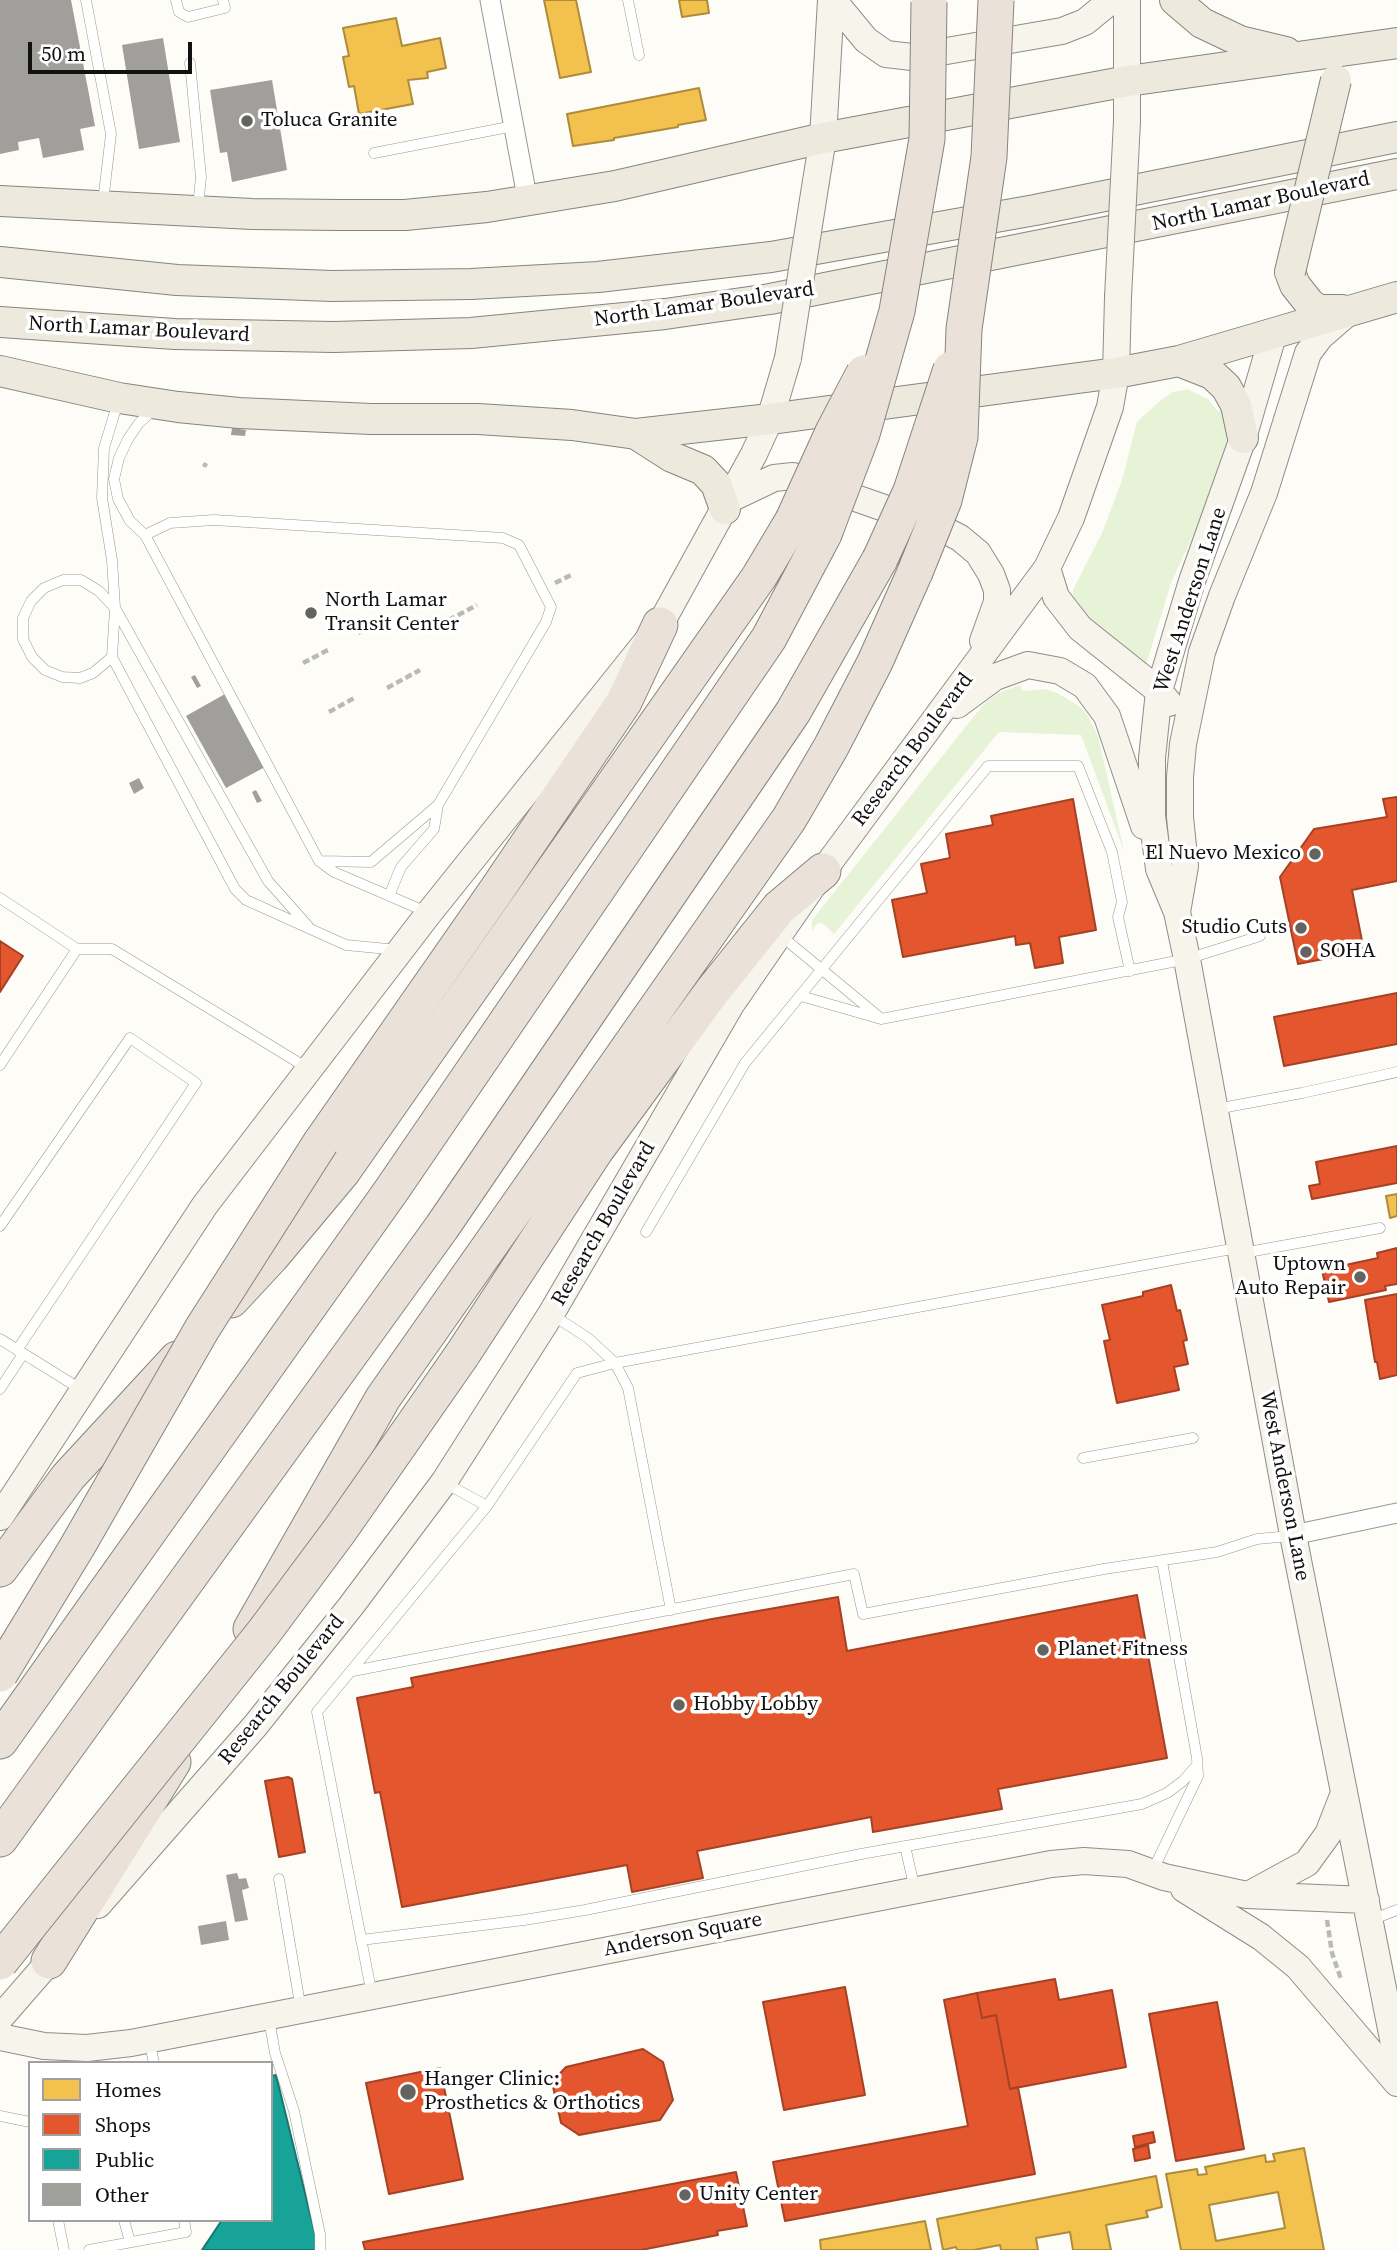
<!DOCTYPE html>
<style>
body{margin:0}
#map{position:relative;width:1397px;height:2250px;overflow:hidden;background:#fdfcf7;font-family:"Source Serif 4",serif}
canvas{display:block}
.legend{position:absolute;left:28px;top:2061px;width:245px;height:161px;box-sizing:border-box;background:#fff;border:2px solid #a0a0a0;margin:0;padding:9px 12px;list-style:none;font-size:21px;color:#111}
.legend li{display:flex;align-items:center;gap:14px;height:35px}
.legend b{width:35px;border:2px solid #a0a0a0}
.scale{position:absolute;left:28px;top:42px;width:164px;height:32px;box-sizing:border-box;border:4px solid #111;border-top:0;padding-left:9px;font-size:21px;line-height:24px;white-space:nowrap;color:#111;-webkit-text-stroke:5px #fff;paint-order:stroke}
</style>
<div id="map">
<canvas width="1397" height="2250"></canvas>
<ul class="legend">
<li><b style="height:19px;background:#f2c14e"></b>Homes</li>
<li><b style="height:19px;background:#e4572e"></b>Shops</li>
<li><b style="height:19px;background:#17a398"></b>Public</li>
<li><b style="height:19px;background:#a19f9c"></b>Other</li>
</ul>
<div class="scale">50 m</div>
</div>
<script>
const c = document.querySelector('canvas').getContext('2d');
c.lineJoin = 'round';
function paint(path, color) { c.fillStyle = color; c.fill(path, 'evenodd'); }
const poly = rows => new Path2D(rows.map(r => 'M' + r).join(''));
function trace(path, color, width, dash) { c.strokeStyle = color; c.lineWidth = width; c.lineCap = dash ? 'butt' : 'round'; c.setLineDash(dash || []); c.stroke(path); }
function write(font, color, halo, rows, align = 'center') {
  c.font = font + ' "Source Serif 4",serif'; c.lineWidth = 7; c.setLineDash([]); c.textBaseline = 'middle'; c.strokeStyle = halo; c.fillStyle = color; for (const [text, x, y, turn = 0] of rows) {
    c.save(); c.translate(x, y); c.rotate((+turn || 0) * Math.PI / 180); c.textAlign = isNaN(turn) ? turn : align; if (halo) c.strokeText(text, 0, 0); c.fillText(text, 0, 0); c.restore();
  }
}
const green = poly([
 [1188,389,1209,400,1218,411,1224,408,1228,418,1228,445,1204,512,1171,583,1146,665,1089,625,1093,621,1078,608,1073,597,1073,590,1103,531,1122,480,1137,422,1161,400,1173,392],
 [1020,685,1023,691,1045,689,1057,693,1079,706,1088,716,1098,736,1124,851,1081,735,999,732,834,934,822,923,817,924,812,931,812,921,816,915,983,705,998,693]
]);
const homes = poly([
 [544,0,576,0,591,72,560,78,544,0],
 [679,0,707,0,709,13,682,17,679,0],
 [396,18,402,46,440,38,446,68,427,72,428,78,408,80,413,104,359,114,354,86,349,87,343,57,349,56,343,28,396,18],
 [699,88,706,120,678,125,678,127,614,138,614,140,573,146,567,114,699,88],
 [1397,1194,1397,1216,1390,1218,1386,1196,1397,1194],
 [1304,2148,1324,2250,1181,2250,1166,2174,1197,2169,1198,2175,1207,2174,1205,2167,1265,2155,1266,2162,1275,2161,1273,2154,1304,2148],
 [1278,2192,1285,2228,1216,2241,1209,2205,1278,2192],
 [1156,2176,1162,2207,1146,2211,1148,2217,1106,2225,1111,2250,1073,2250,1070,2232,1036,2238,1038,2250,1001,2250,1000,2245,974,2250,957,2250,956,2247,943,2250,937,2219,1156,2176],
 [925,2221,931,2250,821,2250,820,2240,925,2221]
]);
const shops = poly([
 [1397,797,1397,881,1352,890,1364,951,1298,964,1280,877,1314,829,1387,817,1383,799,1397,797],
 [1073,799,1096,930,1059,937,1063,963,1035,968,1030,943,1016,945,1015,936,903,957,892,900,927,893,921,864,950,858,946,834,993,825,991,816,1073,799],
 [0,941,23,956,0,992,0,941],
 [1397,993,1397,1044,1284,1066,1274,1017,1397,993],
 [1397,1146,1397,1183,1312,1199,1309,1186,1320,1184,1316,1162,1397,1146],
 [1397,1248,1397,1284,1385,1286,1386,1290,1329,1302,1322,1270,1378,1258,1377,1253,1397,1248],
 [1171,1285,1177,1311,1180,1310,1187,1340,1183,1341,1188,1364,1174,1367,1179,1390,1117,1403,1104,1341,1110,1340,1102,1305,1143,1296,1143,1292,1171,1285],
 [1397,1294,1397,1375,1380,1379,1377,1362,1375,1362,1365,1300,1397,1294],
 [1137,1595,1167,1758,998,1789,1002,1809,873,1832,871,1817,697,1851,703,1878,632,1892,627,1865,402,1907,380,1792,375,1793,357,1698,413,1687,411,1678,712,1619,838,1597,847,1651,1137,1595],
 [288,1777,292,1779,305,1852,279,1857,265,1781,288,1777],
 [1055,1979,1059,2000,1112,1990,1126,2067,1010,2089,996,2015,982,2018,977,1993,1055,1979],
 [845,1987,865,2095,784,2110,763,2002,845,1987],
 [977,1993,982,2018,996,2015,1010,2089,1018,2087,1035,2174,785,2221,773,2162,968,2126,944,2000,977,1993],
 [1217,2002,1244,2149,1176,2161,1149,2014,1217,2002],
 [643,2049,663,2062,673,2100,660,2120,579,2135,561,2123,552,2082,566,2067,643,2049],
 [440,2068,463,2179,389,2194,366,2083,440,2068],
 [1153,2132,1155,2142,1135,2147,1133,2136,1153,2132],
 [1148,2145,1150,2158,1135,2161,1133,2149,1148,2145],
 [736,2172,747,2226,717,2231,718,2235,641,2250,365,2250,363,2242,736,2172]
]);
const public = poly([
 [276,2075,318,2246,314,2250,202,2250,222,2220,271,2220,271,2076,276,2075]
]);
const building = poly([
 [0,0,71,0,95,126,80,129,84,150,43,158,39,138,18,142,19,150,0,154],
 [163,38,180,142,139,149,122,45],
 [272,80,287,170,232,182,227,152,220,153,210,90],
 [232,428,246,430,245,436,231,435],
 [195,675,201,686,197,688,191,677],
 [225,694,265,767,226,788,186,716],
 [139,778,144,788,134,794,129,783],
 [256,790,262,801,257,803,252,792],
 [237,1873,239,1879,246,1878,249,1888,242,1890,248,1920,235,1922,226,1875],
 [226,1921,229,1940,201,1945,198,1926]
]);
const path = poly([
 [204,467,206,463],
 [555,583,573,574],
 [430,630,477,605],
 [358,633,391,616],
 [303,663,330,649],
 [387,688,420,670],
 [329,712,356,697],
 [1327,1920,1332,1953,1341,1979]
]);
const lane = poly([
 [86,0,111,134,103,202],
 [176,0,179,12,188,17,225,8,223,0],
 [628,0,639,55],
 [190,63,201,177,198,207],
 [374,153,514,126],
 [118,402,104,448,102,498,112,560,115,608,112,657,235,889,246,900,346,945,398,950],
 [153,410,139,423,128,439,119,458,114,479,118,499,130,521,145,535,319,861,334,872,429,913],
 [145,535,170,523,214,520,503,538,519,545,551,607,546,622,438,805,434,829,401,867,389,896],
 [112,657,93,673,80,678,62,677,45,670,32,657,23,639,23,618,31,601,44,588,63,580,81,580,99,591,115,608,268,881,308,926],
 [320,861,371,862,438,805],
 [0,898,77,949,0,1065],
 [780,935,878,1016],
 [77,949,112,949,309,1069],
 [801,996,881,1019,1187,959,1260,936],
 [1216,1109,1302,1093,1397,1072],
 [0,1226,130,1038,196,1083,17,1350],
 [646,1232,745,1063,988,766,1078,766,1112,852,1122,902,1118,917,1130,971],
 [1243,1253,1380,1228],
 [551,1314,588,1338,615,1363,628,1388,671,1610],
 [0,1339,82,1390],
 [0,1389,23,1354],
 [1083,1458,1193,1438],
 [445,1483,487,1506],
 [353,1671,854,1574,863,1614,1104,1569,1217,1552,1257,1539,1290,1536],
 [905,1846,915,1890],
 [1152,1872,1198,1776,1197,1758,1162,1561],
 [279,1879,301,2010],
 [1371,1920,1397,1910],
 [361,1940,524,1920,585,1910,861,1854,1142,1804,1167,1793,1183,1781,1197,1765],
 [372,1995,317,1712,487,1506,577,1373,615,1363,1237,1248],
 [269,2019,275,2053,294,2111,320,2234,320,2250],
 [149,2040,154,2063],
 [0,2116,30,2122],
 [58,2220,64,2250],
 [124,2220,130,2242],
 [89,2250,186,2232,184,2220]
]);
const street = poly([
 [490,0,528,202],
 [1293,1535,1397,1513]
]);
const secondary = poly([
 [833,0,866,40,886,54,912,57,1062,31,1085,22,1112,0],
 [1127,0,1127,121],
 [816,181,823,138,831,0],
 [1274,332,1243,438,1192,581,1159,691,1152,758,1152,816,1159,869,1177,912,1187,959,1293,1535,1397,2059],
 [730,499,774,478,793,476,941,528,960,538,978,553,991,574,997,590,997,602,983,641],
 [1047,568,1056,597,1080,628,1159,691,1169,703],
 [957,705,995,677,1028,665,1060,671,1085,686,1107,716,1144,826],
 [1177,912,1185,866,1180,817,1180,777,1183,744,1202,652,1222,596,1264,493,1308,353,1320,337,1350,311],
 [0,1517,205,1205,429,913,660,625,754,454,770,419,788,358],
 [1184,1889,1261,1937,1298,1967,1397,2083],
 [1250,1894,1307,1863,1328,1834,1344,1793],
 [98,1905,255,1726,351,1606,444,1482,551,1314,732,1003,823,871,1047,568,1071,518,1110,407,1116,373,1118,297],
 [0,2018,61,1948],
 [0,2037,44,2046,87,2048,131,2043,1051,1864,1084,1861,1128,1864,1164,1877,1247,1895,1366,1900]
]);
const primary = poly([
 [1175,0,1202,23,1240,41,1286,52],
 [0,201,252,214,340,215,405,215,487,207,615,186,823,138,1128,81,1397,43],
 [0,262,177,280,332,286,471,284,598,277,771,257,1035,210,1397,137],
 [1290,272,1295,285,1310,304,1319,310,1342,310],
 [0,322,175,334,334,337,471,333,665,314,770,299,1397,174],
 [1179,361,1212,374,1226,387,1236,405,1243,438],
 [0,371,119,398,178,407,239,413,371,419,478,419,572,425,636,434,770,419,1116,373,1179,361,1397,297],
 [636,434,672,457,703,470,716,484,725,509]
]);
const highway = poly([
 [321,1142,496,891,624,702,660,625],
 [231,1300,271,1257,343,1171,759,577,793,520],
 [462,1355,596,1150,711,993,779,908,823,871],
 [0,1569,68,1477,177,1359],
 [251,1629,383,1398,789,819,831,747,875,662,915,572],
 [0,1741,391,1191,769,638,824,534],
 [0,1839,442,1227,793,712,880,559],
 [49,1961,173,1762]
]);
const secondaryBridge = poly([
 [1118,297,1127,121],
 [788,358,816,181]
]);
const primaryBridge = poly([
 [1290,272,1336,80]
]);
const highwayBridge = poly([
 [793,520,833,432,864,373],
 [824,534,862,434,897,311,927,139,929,2],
 [880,559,911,491,951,369],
 [915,572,944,500,960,437,964,329,989,157,996,0],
 [0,1674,77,1547,202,1329,321,1142],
 [0,1962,264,1632,340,1530,462,1355]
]);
const markers = [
 [247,121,7,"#646362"],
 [311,613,7,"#646362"],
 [1315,854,7,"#646362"],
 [1301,928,7,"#646362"],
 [1306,952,7,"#646362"],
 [1360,1277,7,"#646362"],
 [1043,1650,7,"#646362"],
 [679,1705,7,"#646362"],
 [408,2092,9,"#646362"],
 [685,2195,7,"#646362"]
];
const poiNames = [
 ["Toluca Granite",261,121],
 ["North Lamar",325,601],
 ["Transit Center",325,625],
 ["El Nuevo Mexico",1301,854,"right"],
 ["Studio Cuts",1287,928,"right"],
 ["SOHA",1320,952],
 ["Uptown",1346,1265,"right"],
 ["Auto Repair",1346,1289,"right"],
 ["Planet Fitness",1057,1650],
 ["Hobby Lobby",693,1705],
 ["Hanger Clinic:",424,2080],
 ["Prosthetics & Orthotics",424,2104],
 ["Unity Center",699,2195]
];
const streetNames = [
 ["North Lamar Boulevard",1261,202,-12],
 ["North Lamar Boulevard",704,305,-8],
 ["North Lamar Boulevard",139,330,3],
 ["West Anderson Lane",1191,600,-72],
 ["Research Boulevard",913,750,-53],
 ["Research Boulevard",604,1224,-60],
 ["West Anderson Lane",1284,1486,79],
 ["Research Boulevard",282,1690,-51],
 ["Anderson Square",683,1935,-11]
];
paint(green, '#e7f3d7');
paint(homes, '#f2c14e');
trace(homes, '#ae8c3c', 2);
paint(shops, '#e4572e');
trace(shops, '#a54225', 2);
paint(public, '#17a398');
trace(public, '#157770', 2);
paint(building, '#a19f9c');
trace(lane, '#979795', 11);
trace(street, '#979795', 21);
trace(secondary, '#8e8d8b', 28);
trace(primary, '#858482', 32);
trace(highway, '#858482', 37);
trace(path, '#b9b9b8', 4.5, [7, 3.5]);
trace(lane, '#fffffe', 10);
trace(street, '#fffffe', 19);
trace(secondary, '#f6f4eb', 26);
trace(primary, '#ede9dc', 30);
trace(highway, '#eae1d8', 35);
trace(secondaryBridge, '#8e8d8b', 28, []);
trace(primaryBridge, '#858482', 32, []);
trace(highwayBridge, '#858482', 37, []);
trace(secondaryBridge, '#f6f4eb', 26);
trace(primaryBridge, '#ede9dc', 30);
trace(highwayBridge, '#eae1d8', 35);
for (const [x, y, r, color] of markers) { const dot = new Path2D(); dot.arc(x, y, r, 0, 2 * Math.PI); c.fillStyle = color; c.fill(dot); trace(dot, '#fff', 2.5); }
write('21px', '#111', '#fff', poiNames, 'left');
write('21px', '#111', '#fff', streetNames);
</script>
